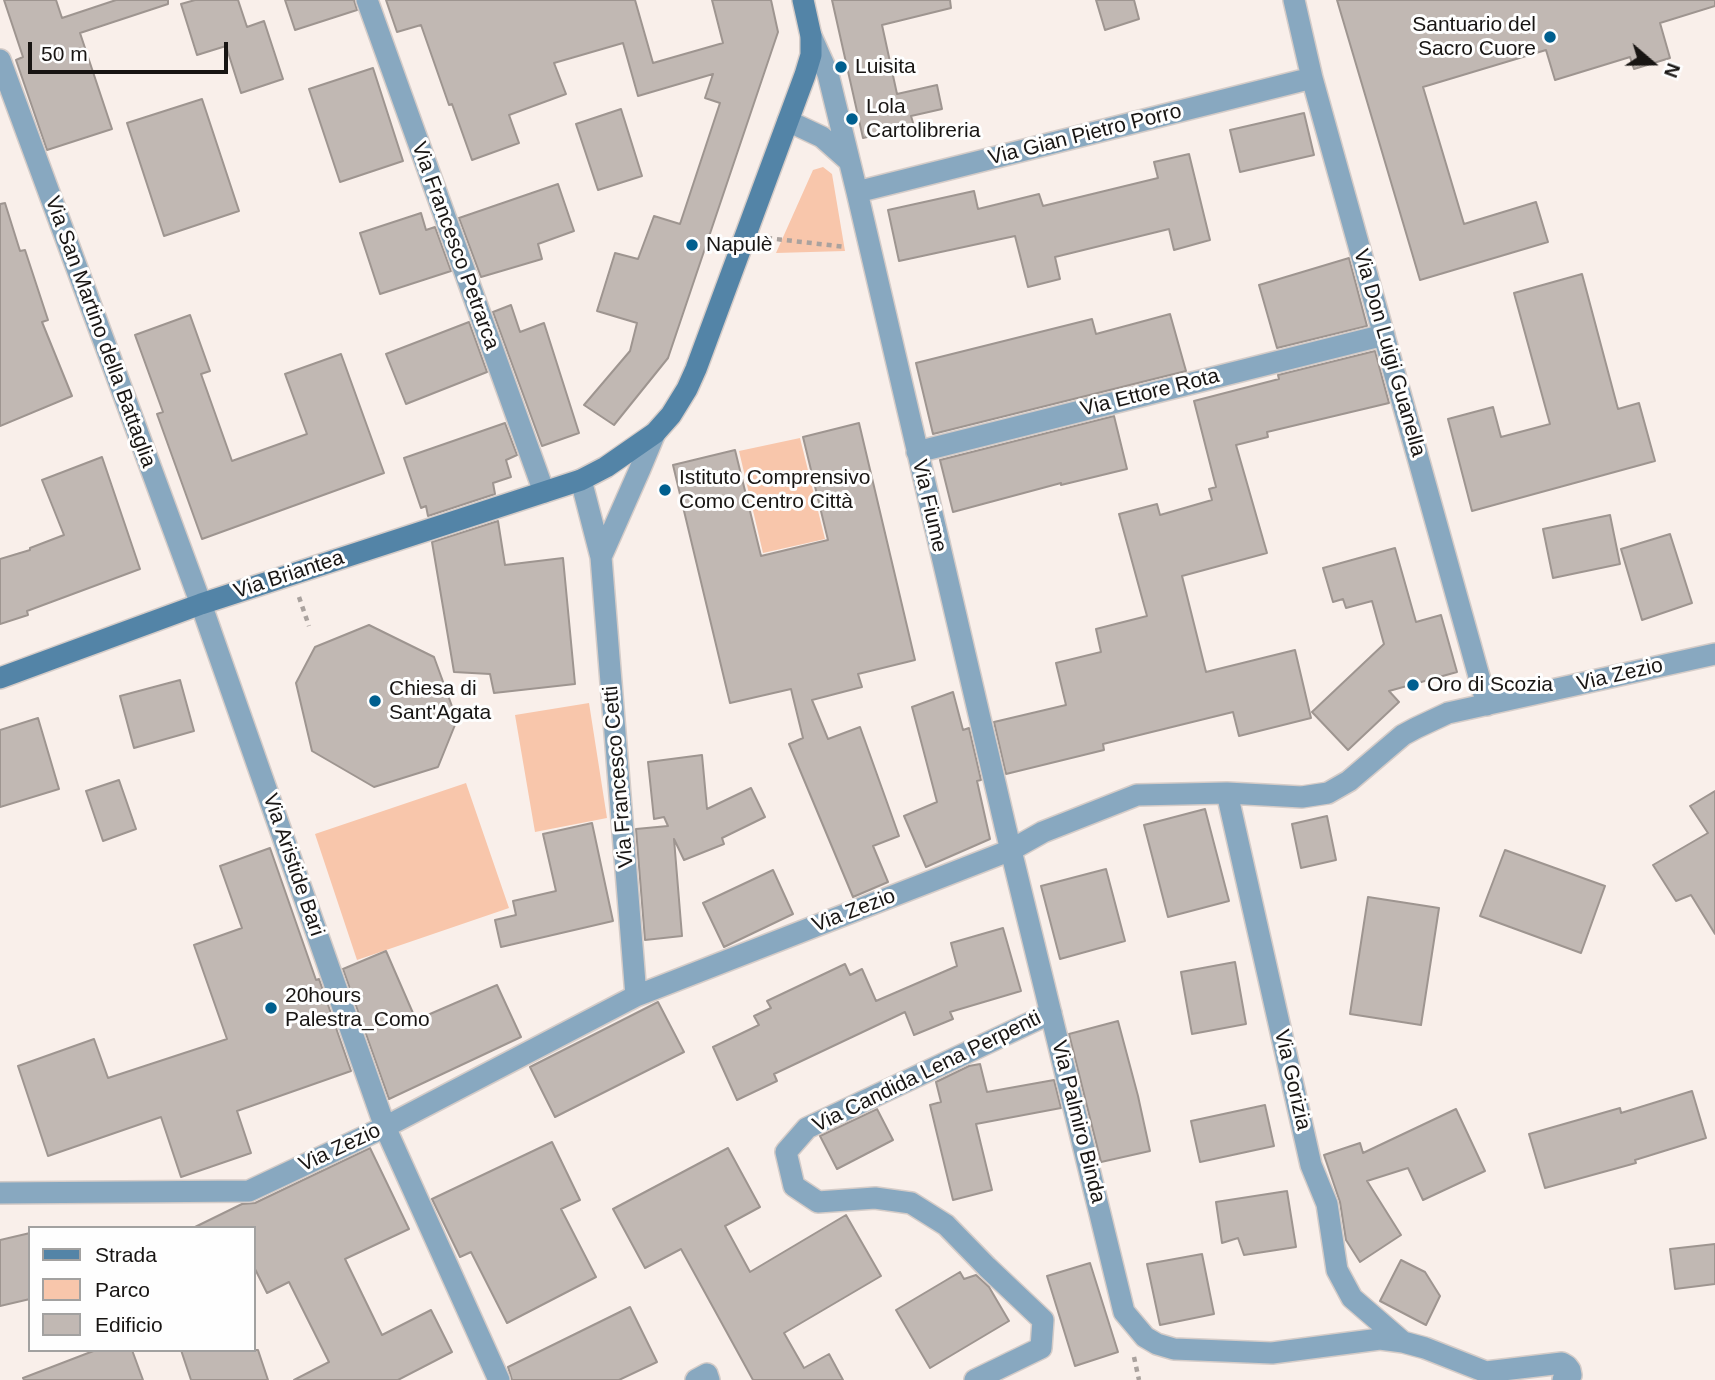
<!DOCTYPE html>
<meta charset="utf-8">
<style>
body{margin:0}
#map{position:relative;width:1715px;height:1380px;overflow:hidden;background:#f9efea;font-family:Helvetica,sans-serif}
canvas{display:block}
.legend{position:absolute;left:28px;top:1226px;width:228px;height:126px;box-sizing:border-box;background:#fefefe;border:2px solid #a2a1a0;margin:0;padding:9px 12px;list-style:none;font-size:21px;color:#181513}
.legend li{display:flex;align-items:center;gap:14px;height:35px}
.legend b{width:35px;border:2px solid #a2a1a0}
.north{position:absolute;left:1617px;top:28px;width:70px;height:70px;-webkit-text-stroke:5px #fefefe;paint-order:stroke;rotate:110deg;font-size:19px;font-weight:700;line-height:28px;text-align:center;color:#181513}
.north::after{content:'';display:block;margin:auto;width:24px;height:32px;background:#181513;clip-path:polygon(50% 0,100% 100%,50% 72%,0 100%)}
.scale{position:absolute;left:28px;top:42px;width:200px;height:32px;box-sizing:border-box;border:4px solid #181513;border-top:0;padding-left:9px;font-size:21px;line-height:24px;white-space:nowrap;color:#181513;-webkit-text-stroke:5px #fefefe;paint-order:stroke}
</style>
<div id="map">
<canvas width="1715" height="1380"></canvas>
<ul class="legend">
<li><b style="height:9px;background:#5384a7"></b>Strada</li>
<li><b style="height:19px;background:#f8c6ab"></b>Parco</li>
<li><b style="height:19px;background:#c1b8b3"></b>Edificio</li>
</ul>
<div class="north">N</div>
<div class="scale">50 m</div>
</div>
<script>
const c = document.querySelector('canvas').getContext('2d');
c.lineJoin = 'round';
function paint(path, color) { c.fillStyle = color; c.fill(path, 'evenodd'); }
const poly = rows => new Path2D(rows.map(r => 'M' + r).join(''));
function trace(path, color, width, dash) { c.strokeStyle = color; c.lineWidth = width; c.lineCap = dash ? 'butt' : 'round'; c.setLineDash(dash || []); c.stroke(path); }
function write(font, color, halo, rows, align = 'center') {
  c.font = font + ' Helvetica,sans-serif'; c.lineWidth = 6; c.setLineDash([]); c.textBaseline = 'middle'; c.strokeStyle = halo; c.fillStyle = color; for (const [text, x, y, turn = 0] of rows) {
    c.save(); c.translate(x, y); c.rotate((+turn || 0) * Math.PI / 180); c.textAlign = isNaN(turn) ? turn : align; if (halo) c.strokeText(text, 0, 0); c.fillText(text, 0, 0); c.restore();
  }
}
const green = poly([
 [823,167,832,174,845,251,776,253,813,170],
 [800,438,825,539,763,553,739,451],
 [589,703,607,818,535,832,515,715],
 [466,783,509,908,357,960,315,834]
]);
const building = poly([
 [4,0,56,0,62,18,116,0,168,0,168,4,80,33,112,129,47,150,16,60,23,57,4,0],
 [195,0,238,0,247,27,264,21,283,79,241,93,226,46,197,55,181,4,195,0],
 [285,0,354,0,357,10,295,30,285,0],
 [386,0,635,0,653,63,723,43,712,0,771,0,778,32,668,358,614,425,584,405,630,351,637,323,597,311,615,253,638,259,654,216,680,224,720,103,705,98,713,74,638,96,623,43,554,63,566,94,509,115,519,143,472,160,452,104,449,105,421,25,397,32,386,0],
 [832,0,950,0,951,8,882,25,897,94,937,85,942,109,911,116,914,126,863,138,832,0],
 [1096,0,1134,0,1139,19,1105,30,1096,0],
 [1337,0,1715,0,1715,6,1660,23,1670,58,1634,69,1630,57,1555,80,1546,50,1423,87,1464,224,1536,202,1548,242,1420,280,1337,0],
 [373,68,403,161,340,182,309,89,373,68],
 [202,99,239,211,164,236,127,123,202,99],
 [621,109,642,176,598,190,576,124,621,109],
 [1304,113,1314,155,1240,172,1230,130,1304,113],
 [1189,154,1210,240,1174,250,1169,229,1055,257,1060,279,1028,287,1015,236,899,261,888,210,974,191,978,209,1039,194,1043,206,1158,178,1154,162,1189,154],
 [558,184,574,231,538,244,542,259,481,277,459,218,558,184],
 [5,203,20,251,25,250,48,320,42,322,72,396,0,426,0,204,5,203],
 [421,213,426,230,435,227,451,271,380,294,360,233,421,213],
 [1349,258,1367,326,1277,348,1259,285,1349,258],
 [1582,274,1618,409,1639,403,1655,461,1472,511,1448,419,1493,407,1501,437,1550,424,1514,293,1582,274],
 [511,305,520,332,544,323,579,433,542,446,493,312,511,305],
 [1170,314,1186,371,933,434,916,363,1092,319,1096,334,1170,314],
 [190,315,210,371,201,374,232,461,307,434,285,374,341,354,384,473,202,539,157,414,163,412,135,335,190,315],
 [469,322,487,372,406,404,386,354,469,322],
 [1375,351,1389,403,1267,432,1268,437,1236,445,1267,553,1182,576,1206,672,1295,650,1311,718,1239,736,1233,712,1103,744,1104,750,1006,774,994,722,1066,705,1056,663,1101,652,1096,629,1147,616,1119,514,1157,504,1160,515,1212,500,1209,489,1216,487,1194,401,1279,379,1278,375,1375,351],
 [1114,416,1127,469,1061,485,1061,483,953,512,940,460,1114,416],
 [505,423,517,455,506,460,511,477,493,483,495,494,428,516,426,506,421,508,404,458,505,423],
 [859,423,915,660,858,674,862,687,812,700,828,739,860,727,899,836,873,846,888,882,853,897,789,744,803,738,791,689,730,703,673,465,735,450,761,556,828,540,803,437,859,423],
 [102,457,140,569,27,611,28,615,0,624,0,559,30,550,30,548,64,535,42,480,102,457],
 [1610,515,1620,564,1553,578,1543,529,1610,515],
 [498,521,505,565,563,558,575,684,494,693,490,674,454,672,432,542,498,521],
 [1670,534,1692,603,1642,620,1621,549,1670,534],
 [1395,548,1416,622,1441,615,1457,672,1389,691,1399,702,1348,750,1312,712,1384,644,1372,601,1346,608,1343,599,1333,602,1323,568,1395,548],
 [369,625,434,657,457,720,438,767,374,787,312,751,296,683,315,647,369,625],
 [180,680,194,731,134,748,120,696,180,680],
 [953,692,963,730,969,728,981,780,977,781,990,839,926,867,904,816,937,802,912,707,953,692],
 [38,718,59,789,0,807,0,730,38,718],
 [702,755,707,809,751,788,765,817,722,838,724,844,684,860,674,839,682,936,645,940,636,829,668,826,664,817,654,819,648,762,702,755],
 [119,780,136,829,103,841,86,791,119,780],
 [1715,791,1715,934,1691,895,1676,901,1653,865,1708,833,1690,806,1715,791],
 [1205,809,1229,901,1168,917,1144,825,1205,809],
 [1327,816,1336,860,1301,868,1292,824,1327,816],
 [592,823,613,921,501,947,495,920,516,915,513,901,556,891,543,834,592,823],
 [270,848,316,980,319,979,351,1071,237,1111,251,1153,181,1177,161,1117,48,1156,18,1066,94,1039,108,1078,227,1039,194,945,242,928,220,866,270,848],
 [1505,850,1605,886,1581,953,1480,916,1505,850],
 [1106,869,1125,941,1060,959,1041,886,1106,869],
 [773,870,793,914,724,947,703,903,773,870],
 [1368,897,1439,908,1421,1025,1350,1014,1368,897],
 [1003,928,1021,991,950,1012,953,1019,914,1035,905,1012,774,1074,777,1081,737,1100,713,1047,759,1025,754,1016,771,1008,767,1001,845,964,850,975,862,969,876,1001,957,966,951,943,1003,928],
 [386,951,416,1020,497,985,521,1037,389,1099,343,969,386,951],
 [1235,962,1246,1024,1192,1034,1181,972,1235,962],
 [658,1002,684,1052,555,1117,530,1067,658,1002],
 [1118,1021,1138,1096,1150,1151,1101,1162,1069,1034,1118,1021],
 [980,1064,987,1092,1054,1080,1061,1108,976,1124,992,1190,953,1200,930,1105,941,1102,936,1082,969,1066,980,1064],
 [1692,1091,1706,1138,1635,1160,1636,1163,1545,1188,1529,1134,1620,1108,1621,1113,1692,1091],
 [1265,1105,1274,1146,1200,1162,1191,1121,1265,1105],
 [877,1109,893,1140,837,1169,820,1136,877,1109],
 [1456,1109,1485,1171,1423,1200,1408,1168,1367,1181,1401,1235,1360,1262,1346,1240,1340,1202,1324,1155,1360,1143,1363,1153,1456,1109],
 [552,1142,580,1200,561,1209,596,1277,507,1323,471,1252,460,1257,432,1199,552,1142],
 [370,1148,409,1229,345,1259,382,1335,431,1310,452,1352,398,1380,294,1380,329,1362,289,1282,267,1293,254,1267,254,1228,193,1228,242,1204,255,1203,370,1148],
 [728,1148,760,1207,725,1226,750,1272,846,1215,881,1276,784,1333,804,1368,829,1354,843,1380,753,1380,681,1249,645,1268,613,1209,728,1148],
 [1287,1191,1296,1247,1244,1255,1238,1238,1222,1243,1216,1202,1287,1191],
 [30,1233,30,1299,0,1306,0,1240,30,1233],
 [1715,1244,1715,1284,1675,1289,1670,1249,1715,1244],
 [1202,1254,1214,1314,1160,1325,1147,1264,1202,1254],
 [1401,1260,1425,1272,1440,1296,1426,1325,1380,1301,1401,1260],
 [1090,1263,1118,1352,1075,1366,1047,1276,1090,1263],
 [960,1272,964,1279,976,1275,989,1287,1009,1321,930,1368,896,1310,960,1272],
 [630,1307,657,1362,619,1380,512,1380,508,1367,630,1307],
 [96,1350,132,1350,143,1380,24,1380,23,1378,96,1350],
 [181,1350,258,1350,268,1380,191,1380,181,1350]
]);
const path = poly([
 [767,238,846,247],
 [299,597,309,626],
 [1134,1357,1139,1380]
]);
const minor = poly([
 [367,0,544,492],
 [1294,0,1312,78,1487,705],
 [811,36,828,74,857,192,1006,830,1124,1312,1145,1337,1157,1344,1174,1349,1272,1353,1380,1339,1403,1342,1425,1348,1486,1372,1562,1363,1567,1366,1570,1370,1571,1375,1566,1380,1563,1380],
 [0,60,201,604,385,1127,499,1380],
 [788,121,822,137,849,161],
 [857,192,1312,78],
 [917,452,1384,335],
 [581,480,601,557],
 [1227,793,1311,1165,1327,1204,1337,1270,1352,1298,1403,1342],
 [636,996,601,557,640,469,655,433],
 [0,1193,249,1191,385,1127,636,996,1011,850,1043,832,1137,795,1227,793,1302,797,1328,793,1349,781,1403,735,1416,728,1448,713,1715,654],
 [696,1380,707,1374,709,1380],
 [975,1380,1041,1348,1043,1320,987,1267,946,1225,911,1203,875,1198,818,1202,794,1186,786,1152,807,1128,1051,1013]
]);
const secondary = poly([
 [0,678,201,604,581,480,606,467,655,433,671,415,687,389,696,369,805,75,811,55,811,36,803,0]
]);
const markers = [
 [1550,37,7,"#005f8f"],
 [841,67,7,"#005f8f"],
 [852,119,7,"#005f8f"],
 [692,245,7,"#005f8f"],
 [665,490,7,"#005f8f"],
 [1413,685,7,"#005f8f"],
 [375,701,7,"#005f8f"],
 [271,1008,7,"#005f8f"]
];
const poiNames = [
 ["Santuario del",1536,25,"right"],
 ["Sacro Cuore",1536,49,"right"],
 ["Luisita",855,67],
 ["Lola",866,107],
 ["Cartolibreria",866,131],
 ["Napulè",706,245],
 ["Istituto Comprensivo",679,478],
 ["Como Centro Città",679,502],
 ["Oro di Scozia",1427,685],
 ["Chiesa di",389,689],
 ["Sant'Agata",389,713],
 ["20hours",285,996],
 ["Palestra_Como",285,1020]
];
const streetNames = [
 ["Via Gian Pietro Porro",1085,135,-14],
 ["Via Francesco Petrarca",455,246,70],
 ["Via San Martino della Battaglia",100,332,70],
 ["Via Don Luigi Guanella",1389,353,74],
 ["Via Ettore Rota",1150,393,-14],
 ["Via Fiume",929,506,77],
 ["Via Briantea",289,575,-18],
 ["Via Zezio",1620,675,-13],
 ["Via Francesco Cetti",619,777,-95],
 ["Via Aristide Bari",293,865,71],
 ["Via Zezio",854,911,-21],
 ["Via Candida Lena Perpenti",927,1072,-26],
 ["Via Gorizia",1292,1080,77],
 ["Via Palmiro Binda",1078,1122,76],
 ["Via Zezio",340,1148,-25]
];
paint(green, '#f8c6ab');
paint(building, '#c1b8b3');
trace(building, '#9e9590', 2);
trace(minor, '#d5ccc8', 24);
trace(secondary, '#d5ccc8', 24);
trace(path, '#aaa29e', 4.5, [5, 5]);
trace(minor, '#88a8c0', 21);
trace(secondary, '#5384a7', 21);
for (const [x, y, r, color] of markers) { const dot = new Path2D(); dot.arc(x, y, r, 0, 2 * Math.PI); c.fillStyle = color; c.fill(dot); trace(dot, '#fefefe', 2.5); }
write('21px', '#181513', '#fefefe', poiNames, 'left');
write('21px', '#181513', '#fefefe', streetNames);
</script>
